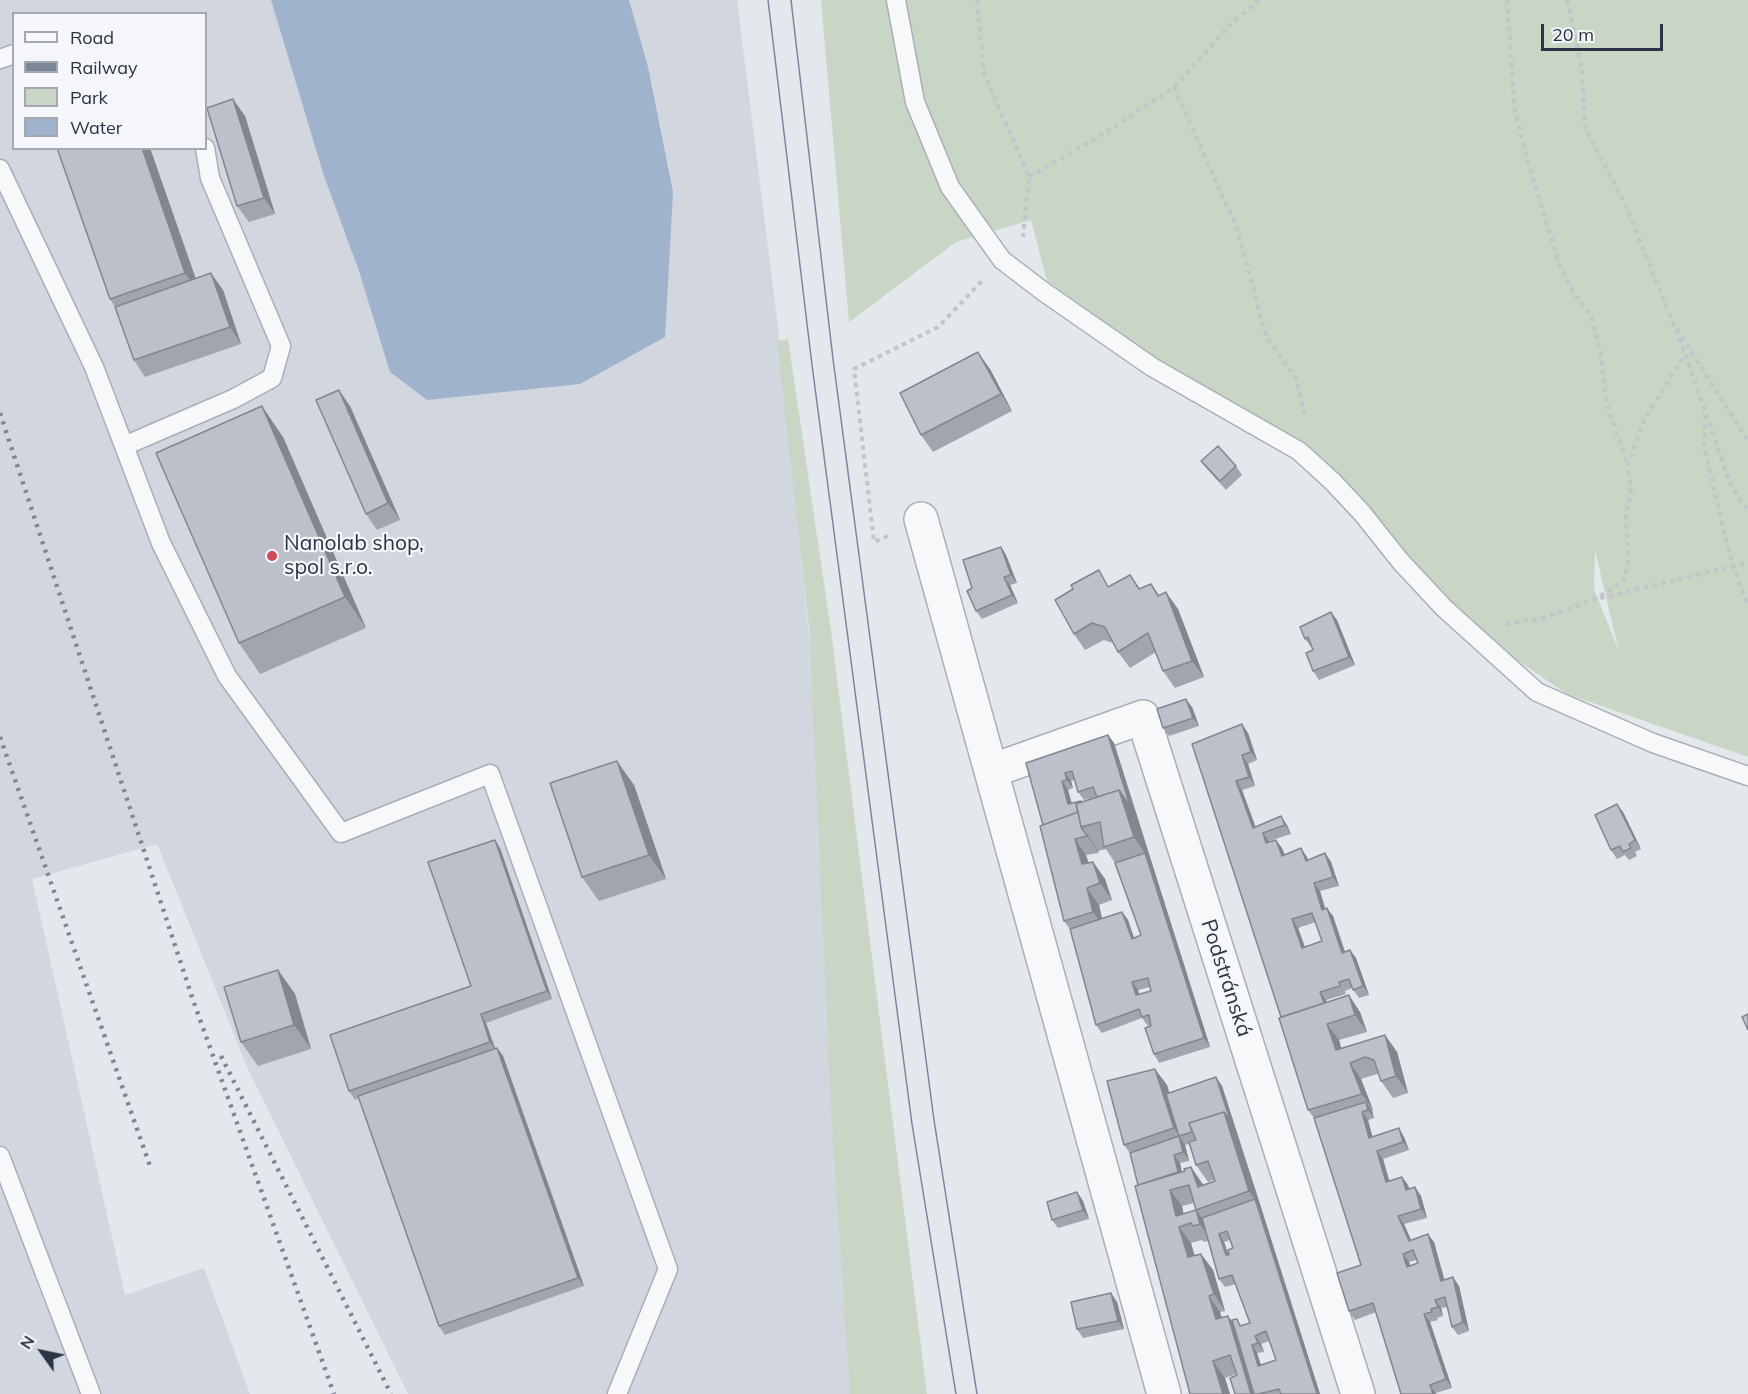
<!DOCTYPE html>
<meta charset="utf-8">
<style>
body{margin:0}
#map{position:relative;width:1748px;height:1394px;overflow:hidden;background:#e4e7ec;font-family:Mulish,sans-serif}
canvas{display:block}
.legend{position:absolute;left:12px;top:12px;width:195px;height:138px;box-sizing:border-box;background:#f4f6f9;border:2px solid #a4a8b1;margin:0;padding:8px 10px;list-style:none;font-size:18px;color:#2b3445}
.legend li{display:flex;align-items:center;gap:12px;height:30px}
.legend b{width:30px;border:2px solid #a4a8b1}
.north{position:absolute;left:12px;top:1322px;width:60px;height:60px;-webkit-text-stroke:4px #f4f6f9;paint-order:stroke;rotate:303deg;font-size:16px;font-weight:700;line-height:24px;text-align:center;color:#2b3445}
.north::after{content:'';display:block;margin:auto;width:21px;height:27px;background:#2b3445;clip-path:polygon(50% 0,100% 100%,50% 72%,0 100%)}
.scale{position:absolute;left:1541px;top:24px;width:122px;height:27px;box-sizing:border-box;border:3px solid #2b3445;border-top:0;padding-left:8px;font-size:18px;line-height:21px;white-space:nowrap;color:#2b3445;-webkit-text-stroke:4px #f4f6f9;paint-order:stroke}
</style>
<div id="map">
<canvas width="1748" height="1394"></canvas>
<ul class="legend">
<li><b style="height:8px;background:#f7f8fa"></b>Road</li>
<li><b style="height:8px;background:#7d8696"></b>Railway</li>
<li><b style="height:16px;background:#c9d6c5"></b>Park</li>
<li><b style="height:16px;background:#9fb4cc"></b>Water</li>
</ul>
<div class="north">N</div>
<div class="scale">20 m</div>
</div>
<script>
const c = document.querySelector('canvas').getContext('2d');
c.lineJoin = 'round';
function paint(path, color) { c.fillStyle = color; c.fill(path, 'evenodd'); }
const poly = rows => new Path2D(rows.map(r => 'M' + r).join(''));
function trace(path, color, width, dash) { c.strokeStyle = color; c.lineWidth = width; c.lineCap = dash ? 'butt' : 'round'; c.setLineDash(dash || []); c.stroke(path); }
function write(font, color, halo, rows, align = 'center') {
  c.font = font + ' Mulish,sans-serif'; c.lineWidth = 4.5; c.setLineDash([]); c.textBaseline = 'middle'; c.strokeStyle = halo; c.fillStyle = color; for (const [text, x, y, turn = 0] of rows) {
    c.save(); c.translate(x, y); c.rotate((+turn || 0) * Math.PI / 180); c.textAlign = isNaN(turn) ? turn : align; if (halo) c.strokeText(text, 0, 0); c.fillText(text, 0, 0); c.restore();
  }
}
const built = poly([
 [0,0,737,0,778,327,884,1384,860,1394,408,1394,248,1069,157,844,32,879,125,1295,204,1268,250,1394,0,1394],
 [14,14,206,14,206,148,14,148]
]);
const green = poly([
 [821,0,1748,0,1748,757,1567,694,1473,630,1322,457,1180,377,1047,281,1031,220,956,242,849,322],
 [1595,550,1618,648,1618,649,1594,589],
 [788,339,831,631,927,1394,850,1394,832,1127,809,627,777,341]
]);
const water = poly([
 [271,0,629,0,648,67,673,192,665,337,580,384,427,400,390,372,359,271,324,176]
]);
const path = poly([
 [977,0,984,73,1029,177,1023,237],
 [1507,0,1515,111,1527,159,1559,263,1572,291,1591,316,1601,354,1606,403,1628,465],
 [1567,0,1582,70,1585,128,1625,204,1685,353,1730,483,1748,511],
 [1174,87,1238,231,1266,336,1296,378,1305,418],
 [1029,177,1108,131,1174,87,1233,22,1259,0],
 [1677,329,1748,441],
 [1705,415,1704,448,1733,567,1748,606],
 [888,536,874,542,854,369,938,327,982,281],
 [1600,598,1748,563],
 [1506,624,1543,618,1595,599,1624,581,1628,564,1626,513,1631,493,1628,465,1644,420,1685,354]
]);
const lane = poly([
 [896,0,915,102,950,187,1002,260,1044,292,1152,367,1299,451,1333,482,1362,513,1401,562,1444,608,1537,692,1653,743,1748,776],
 [0,59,14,54],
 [0,169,94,367,161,543,227,676,341,833,490,774,668,1269,617,1394],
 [124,446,233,399,272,378,281,346,210,178,205,148],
 [0,1156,91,1394]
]);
const street = poly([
 [921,519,1164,1394],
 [991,771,1143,717,1358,1394]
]);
const tram = poly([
 [768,0,812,365,912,1124,956,1394],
 [791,0,833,359,934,1120,977,1394]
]);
const rail = poly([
 [0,413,193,1000,334,1394],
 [0,737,151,1169],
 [221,1056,391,1394]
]);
const wall = poly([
 [245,116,275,214,249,222,237,206],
 [150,148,196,279,223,290,241,344,145,377,134,360,115,307,110,299],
 [990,369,1012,411,933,452,921,435],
 [350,406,400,520,377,530,366,514],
 [283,437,366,628,260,674,239,643],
 [1201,461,1236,466,1242,475,1226,490,1207,469],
 [1001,547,1006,555,1017,583,1010,585,1018,603,982,619,976,611],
 [1130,575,1140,589,1151,584,1159,595,1178,609,1204,677,1175,688,1163,671,1156,652,1130,668,1118,652,1113,643,1104,640,1085,650,1074,634,1073,589,1110,586],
 [1337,620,1355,665,1319,680,1313,671,1313,650,1312,646,1311,647,1305,639],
 [1192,707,1199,726,1169,736,1163,728],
 [1248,733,1257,760,1248,764,1255,786,1242,790,1255,827,1287,825,1291,834,1269,841,1269,842,1282,848,1285,855,1301,848,1308,860,1325,853,1331,862,1339,886,1320,891,1325,908,1333,916,1345,952,1350,950,1356,958,1369,995,1359,998,1352,988,1345,991,1346,994,1326,1000,1327,1002,1360,1012,1367,1032,1339,1040,1341,1049,1385,1035,1397,1052,1408,1093,1393,1098,1381,1081,1379,1074,1377,1074,1361,1079,1373,1110,1372,1111,1374,1118,1368,1120,1372,1137,1404,1137,1409,1150,1383,1159,1389,1181,1402,1177,1408,1185,1409,1189,1415,1187,1421,1196,1427,1218,1404,1224,1411,1240,1434,1242,1444,1280,1459,1286,1469,1331,1458,1335,1452,1327,1447,1307,1441,1308,1443,1316,1437,1318,1438,1320,1430,1322,1452,1388,1436,1393,1376,1312,1355,1320,1349,1311,1361,1265,1314,1118,1308,1110,1281,1017,1192,744],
 [1316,922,1322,941,1305,947,1298,928],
 [1416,1260,1418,1263,1410,1266,1409,1262],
 [1108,735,1114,743,1210,1047,1159,1063,1154,1054,1151,1025,1148,1026,1142,1018,1102,1033,1096,1025,1070,929,1064,921,1043,825,1026,763],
 [1075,780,1078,792,1084,800,1097,797,1082,802,1072,804,1068,790,1073,788,1071,781],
 [1106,849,1115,863,1141,935,1134,938,1128,920,1122,912,1102,918,1099,905,1112,900,1105,879,1093,862,1089,863,1086,855,1099,853,1098,851],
 [1150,987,1151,991,1139,994,1138,990],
 [634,785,666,879,599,901,582,877],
 [1623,812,1641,849,1635,852,1637,856,1629,860,1625,855,1617,859,1611,850],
 [500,848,552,999,486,1023,495,1048,497,1048,503,1056,584,1286,445,1335,439,1326,359,1098,355,1100,349,1091,471,986],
 [278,970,295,994,311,1049,258,1066,241,1042],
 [1216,1077,1222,1086,1320,1394,1235,1394,1237,1375,1236,1374,1225,1378,1230,1394,1190,1394,1130,1153,1124,1145,1167,1085,1169,1093],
 [1189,1144,1196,1165,1208,1182,1215,1179,1215,1181,1203,1185,1202,1183,1181,1172,1180,1163,1189,1161,1185,1145],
 [1194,1203,1196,1210,1183,1214,1182,1206],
 [1202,1240,1204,1242,1208,1241,1219,1279,1225,1287,1236,1284,1250,1323,1242,1325,1222,1318,1220,1312,1225,1311,1213,1270,1201,1254,1194,1256,1191,1243],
 [1230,1240,1233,1248,1229,1255,1224,1242],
 [1269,1341,1276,1360,1261,1365,1257,1353,1264,1352,1261,1344],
 [1077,1192,1083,1201,1089,1219,1058,1228,1052,1220],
 [1111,1293,1117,1302,1124,1329,1083,1338,1077,1329]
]);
const shadedWall = poly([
 [233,99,245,116,275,214,264,198],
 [142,148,150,148,202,297,185,273],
 [211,273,223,290,241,344,230,327],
 [978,352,990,369,1012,411,1001,394],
 [339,390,350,406,400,520,388,503],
 [262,406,283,437,366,628,345,597],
 [1001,547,1006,555,1017,583,1011,575],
 [1004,577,1010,585,1018,603,1012,595],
 [1166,592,1178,609,1204,677,1192,661],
 [1331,612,1337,620,1355,665,1349,657],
 [1186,699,1192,707,1199,726,1193,718],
 [1242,724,1248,733,1257,760,1251,752],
 [1108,735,1114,743,1210,1047,1204,1038,1145,853,1134,837,1119,790],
 [1242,755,1248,764,1255,786,1249,777],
 [617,761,634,785,666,879,649,855],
 [1065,773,1071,781,1073,788,1067,780],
 [1062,781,1068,790,1074,813,1068,804],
 [1236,781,1242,790,1259,836,1253,828],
 [1617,804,1623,812,1641,849,1635,840],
 [1281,816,1287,825,1291,834,1285,825],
 [1263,833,1269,841,1272,852,1266,843],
 [1087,834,1098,851,1099,853,1087,836],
 [1075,839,1086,855,1093,881,1082,864],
 [495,840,500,848,552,999,547,991],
 [1276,840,1282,848,1288,864,1282,856],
 [1301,848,1307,857,1312,869,1306,861],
 [1325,853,1331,862,1339,886,1333,877],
 [1093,862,1105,879,1112,900,1100,883],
 [1314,883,1320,891,1328,918,1322,910],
 [1087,888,1099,905,1104,928,1093,912],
 [1327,908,1333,916,1348,961,1342,953],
 [1122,912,1128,920,1137,947,1132,939],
 [1292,919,1298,928,1308,956,1302,948],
 [1350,950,1356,958,1369,995,1363,986],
 [278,970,295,994,311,1049,294,1025],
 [1132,982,1138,990,1142,1004,1136,995],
 [1320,992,1326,1000,1333,1021,1327,1012],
 [1349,995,1360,1012,1367,1032,1355,1015],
 [481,1014,486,1023,496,1051,490,1042],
 [1327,1024,1339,1040,1347,1067,1336,1050],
 [1385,1035,1397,1052,1408,1093,1396,1076],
 [497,1048,503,1056,584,1286,578,1278],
 [1350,1063,1361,1079,1373,1110,1362,1094],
 [1155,1069,1167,1085,1182,1135,1179,1136,1174,1128],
 [1216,1077,1222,1086,1261,1207,1249,1191,1224,1112],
 [1366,1102,1372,1111,1374,1118,1368,1110],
 [1362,1112,1368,1120,1375,1146,1369,1138],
 [1399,1128,1404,1137,1409,1150,1403,1142],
 [1179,1136,1185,1145,1189,1161,1183,1152],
 [1377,1151,1383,1159,1392,1190,1386,1182],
 [1174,1155,1180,1163,1184,1181,1178,1172],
 [1191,1167,1202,1183,1210,1203,1198,1187],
 [1402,1177,1408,1185,1412,1199,1406,1190],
 [1415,1187,1421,1196,1427,1218,1421,1209],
 [1170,1190,1182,1206,1186,1225,1176,1216],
 [1077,1192,1083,1201,1089,1219,1083,1210],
 [1255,1199,1261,1207,1320,1394,1317,1394],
 [1196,1210,1208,1226,1211,1240,1200,1224],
 [1398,1216,1404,1224,1415,1249,1409,1241],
 [1179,1227,1191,1243,1200,1274,1188,1257],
 [1219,1234,1224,1242,1231,1264,1226,1255],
 [1428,1234,1434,1242,1447,1289,1441,1281],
 [1201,1254,1213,1270,1225,1311,1214,1294],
 [1403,1254,1409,1262,1413,1275,1407,1267],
 [1453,1277,1459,1286,1469,1331,1463,1322],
 [1111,1293,1117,1302,1124,1329,1118,1321],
 [1209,1296,1220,1312,1227,1336,1216,1319],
 [1435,1300,1441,1308,1443,1316,1438,1307],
 [1424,1314,1430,1322,1452,1388,1446,1379],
 [1228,1316,1240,1332,1258,1394,1251,1394],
 [1255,1336,1261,1344,1264,1352,1258,1343],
 [1252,1345,1257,1353,1264,1374,1258,1366],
 [1213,1361,1225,1378,1230,1394,1223,1394],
 [1430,1385,1436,1393,1436,1394,1433,1394]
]);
const building = poly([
 [233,99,264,198,237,206,207,108,233,99],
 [57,148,142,148,185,273,110,299,57,148],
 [211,273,230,327,134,360,115,307,211,273],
 [978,352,1001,394,921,435,900,393,978,352],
 [339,390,388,503,366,514,316,400,339,390],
 [262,406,345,597,239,643,156,453,262,406],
 [1218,446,1236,466,1220,481,1201,461,1218,446],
 [1001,547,1011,575,1004,577,1012,595,976,611,967,591,972,588,963,560,1001,547],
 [1099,570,1108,587,1130,575,1139,589,1151,584,1158,596,1166,592,1192,661,1163,671,1148,633,1118,652,1105,627,1092,623,1074,634,1055,600,1073,589,1071,585,1099,570],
 [1331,612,1349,657,1313,671,1306,653,1313,650,1308,637,1305,639,1300,627,1331,612],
 [1186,699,1193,718,1163,728,1157,709,1186,699],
 [1242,724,1251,752,1242,755,1249,777,1236,781,1253,828,1281,816,1285,825,1263,833,1266,843,1276,840,1282,856,1301,848,1306,861,1325,853,1333,877,1314,883,1322,910,1327,908,1342,953,1350,950,1363,986,1353,990,1349,979,1339,982,1340,986,1320,992,1324,1003,1281,1017,1192,744,1242,724],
 [1312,913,1322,941,1302,948,1292,919,1312,913],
 [1108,735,1130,806,1119,790,1097,797,1093,787,1078,792,1072,771,1065,773,1067,780,1062,781,1068,804,1081,801,1082,802,1076,804,1078,812,1043,825,1026,763,1108,735],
 [617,761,649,855,582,877,550,783,617,761],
 [1119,790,1134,837,1104,847,1100,822,1081,827,1076,804,1119,790],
 [1617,804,1635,840,1629,844,1631,848,1623,852,1620,846,1611,850,1595,815,1617,804],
 [1078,812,1081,827,1087,836,1075,839,1082,864,1093,862,1100,883,1087,888,1093,912,1064,921,1040,826,1078,812],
 [495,840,547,991,481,1014,490,1042,349,1091,330,1035,471,986,428,862,495,840],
 [1145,853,1204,1038,1154,1054,1145,1028,1151,1026,1149,1015,1142,1017,1139,1009,1096,1025,1070,929,1122,912,1132,939,1141,935,1115,863,1145,853],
 [1148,978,1151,991,1136,995,1132,982,1148,978],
 [278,970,294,1025,241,1042,224,987,278,970],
 [1349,995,1355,1015,1327,1024,1336,1050,1385,1035,1396,1076,1381,1081,1374,1060,1365,1057,1350,1063,1362,1094,1308,1110,1279,1018,1349,995],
 [1748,1014,1748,1030,1742,1017,1748,1014],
 [497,1048,578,1278,439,1326,358,1096,497,1048],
 [1155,1069,1174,1128,1124,1145,1107,1081,1155,1069],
 [1216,1077,1230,1120,1224,1112,1189,1123,1192,1132,1179,1136,1166,1094,1216,1077],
 [1366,1102,1368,1110,1362,1112,1369,1138,1399,1128,1403,1142,1377,1151,1386,1182,1402,1177,1406,1190,1415,1187,1421,1209,1398,1216,1409,1241,1428,1234,1441,1281,1453,1277,1463,1322,1452,1327,1445,1297,1435,1300,1438,1307,1431,1309,1432,1312,1424,1314,1446,1379,1430,1385,1433,1394,1401,1394,1373,1303,1349,1311,1337,1273,1361,1265,1314,1118,1366,1102],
 [1413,1250,1418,1263,1407,1267,1403,1254,1413,1250],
 [1224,1112,1249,1191,1196,1210,1200,1224,1193,1226,1191,1223,1179,1227,1188,1257,1201,1254,1214,1294,1209,1296,1216,1319,1228,1316,1251,1394,1235,1394,1230,1378,1237,1375,1230,1355,1213,1361,1223,1394,1190,1394,1135,1186,1185,1171,1184,1169,1191,1167,1198,1187,1215,1181,1208,1161,1196,1165,1189,1142,1196,1140,1189,1123,1224,1112],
 [1189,1185,1196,1210,1176,1216,1170,1190,1189,1185],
 [1179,1136,1183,1152,1174,1155,1178,1172,1138,1185,1130,1153,1179,1136],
 [1077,1192,1083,1210,1052,1220,1047,1202,1077,1192],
 [1255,1199,1317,1394,1281,1394,1279,1389,1258,1394,1254,1394,1232,1320,1237,1319,1240,1326,1250,1323,1232,1275,1219,1279,1202,1218,1255,1199],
 [1227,1231,1233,1248,1228,1250,1229,1255,1226,1255,1219,1234,1227,1231],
 [1266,1331,1276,1360,1258,1366,1252,1345,1258,1343,1255,1336,1266,1331],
 [1111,1293,1118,1321,1077,1329,1071,1302,1111,1293]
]);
const markers = [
 [272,556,6,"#d1495b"]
];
const poiNames = [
 ["Nanolab shop,",284,544],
 ["spol s.r.o.",284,568]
];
const streetNames = [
 ["Podstránská",1226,978,72]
];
paint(built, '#d2d6de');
paint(green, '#c9d6c5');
paint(water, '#9fb4cc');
trace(lane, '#a9aeb7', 21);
trace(street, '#a9aeb7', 36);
trace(path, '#c2c5cb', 4, [4.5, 4.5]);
trace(lane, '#f7f8fa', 18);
trace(street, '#f7f8fa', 33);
trace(tram, '#7d8696', 1.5);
trace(rail, '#7d8696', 4.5, [3, 6]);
paint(wall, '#a1a5ae');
paint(shadedWall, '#83868d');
paint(building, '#bbc0ca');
trace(building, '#83868d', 1.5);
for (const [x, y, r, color] of markers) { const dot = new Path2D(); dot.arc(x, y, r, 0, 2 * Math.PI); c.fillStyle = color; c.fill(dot); trace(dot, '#f4f6f9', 2); }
write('21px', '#2b3445', '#f4f6f9', poiNames, 'left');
write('21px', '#2b3445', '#f4f6f9', streetNames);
</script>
